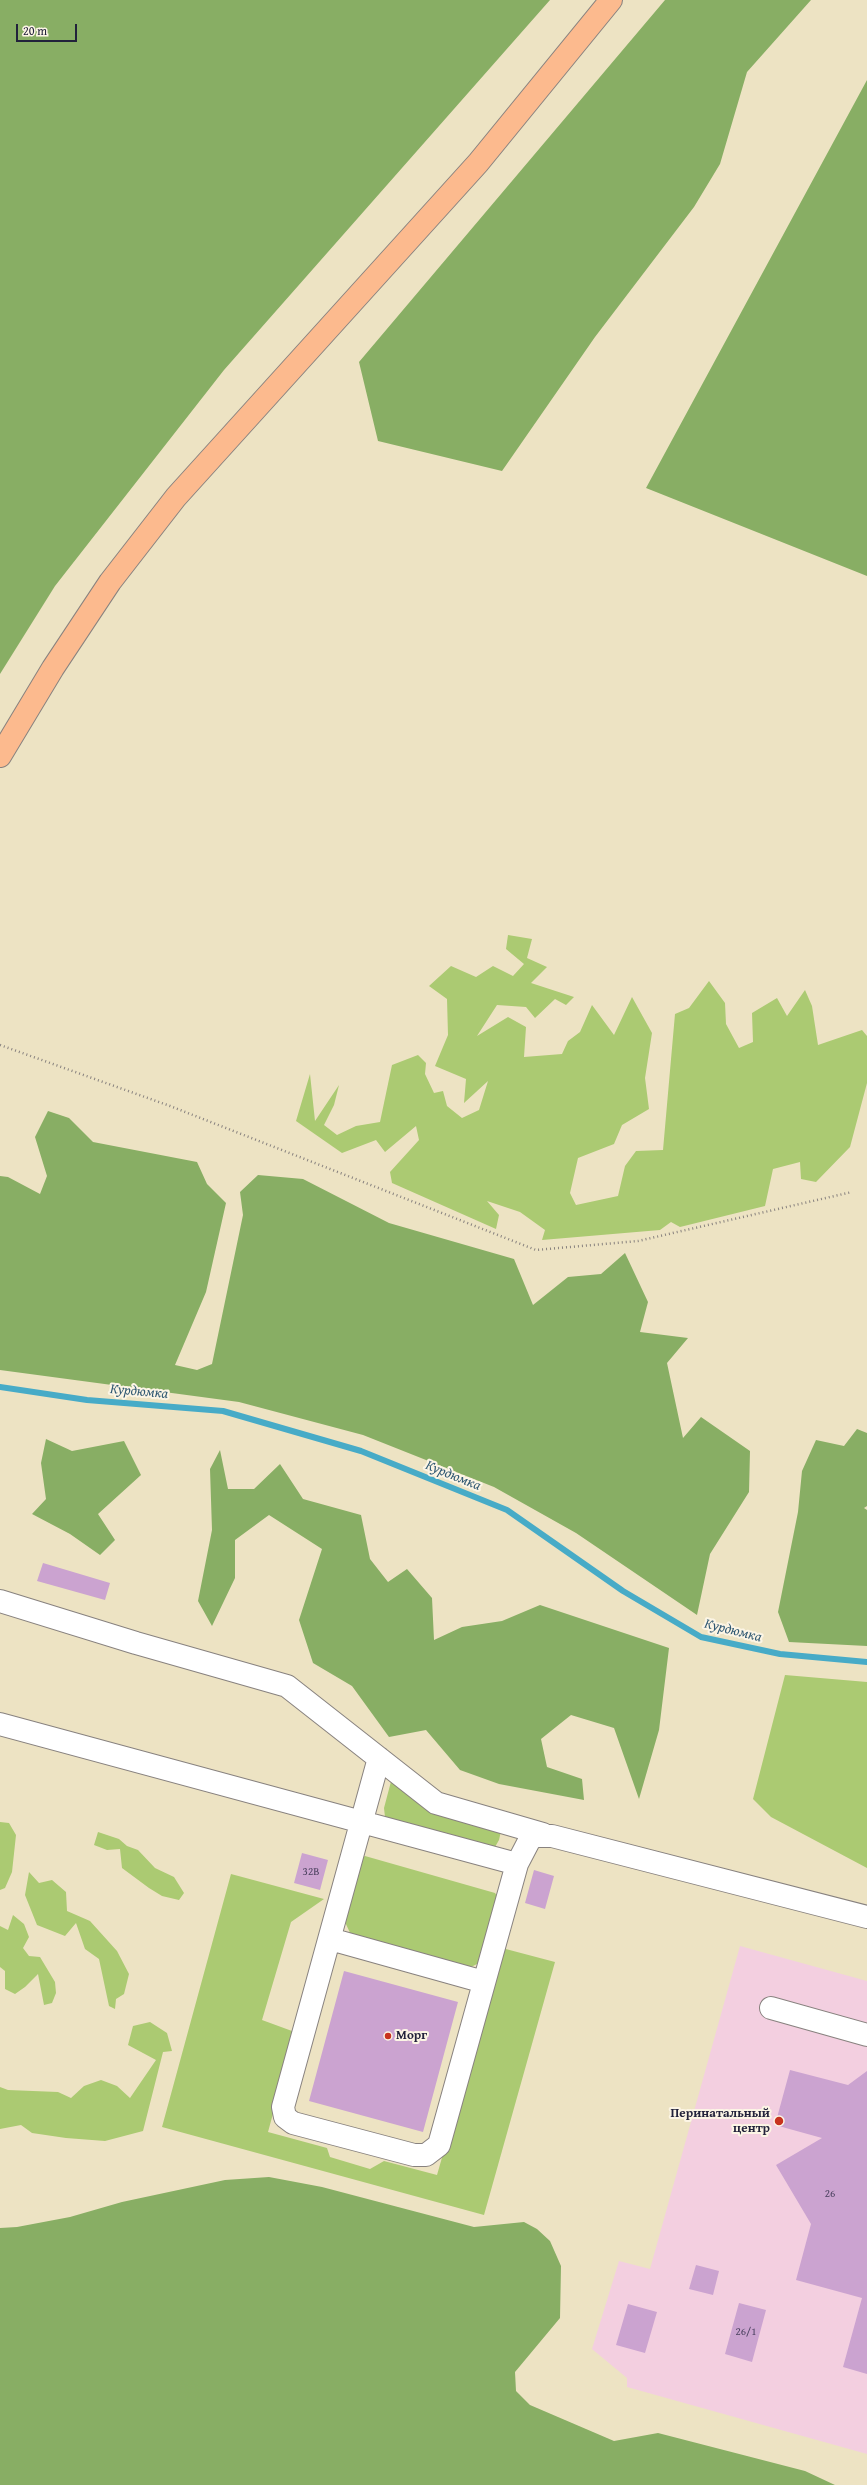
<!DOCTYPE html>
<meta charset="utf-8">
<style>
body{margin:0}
#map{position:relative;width:867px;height:2485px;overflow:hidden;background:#ede3c3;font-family:"Gentium Book Plus",serif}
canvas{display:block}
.scale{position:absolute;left:16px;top:24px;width:61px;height:18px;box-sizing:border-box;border:2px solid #22223b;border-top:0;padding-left:5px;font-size:12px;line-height:14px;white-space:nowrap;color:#22223b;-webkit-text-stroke:3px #fcf5e5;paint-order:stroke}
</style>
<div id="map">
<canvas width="867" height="2485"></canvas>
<div class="scale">20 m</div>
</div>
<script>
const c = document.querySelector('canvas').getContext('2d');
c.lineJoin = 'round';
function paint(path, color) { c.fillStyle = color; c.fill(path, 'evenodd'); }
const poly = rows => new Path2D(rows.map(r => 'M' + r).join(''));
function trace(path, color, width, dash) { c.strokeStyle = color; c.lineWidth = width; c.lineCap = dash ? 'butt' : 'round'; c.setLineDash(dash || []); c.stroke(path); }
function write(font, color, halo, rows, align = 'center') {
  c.font = font + ' "Gentium Book Plus",serif'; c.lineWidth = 4; c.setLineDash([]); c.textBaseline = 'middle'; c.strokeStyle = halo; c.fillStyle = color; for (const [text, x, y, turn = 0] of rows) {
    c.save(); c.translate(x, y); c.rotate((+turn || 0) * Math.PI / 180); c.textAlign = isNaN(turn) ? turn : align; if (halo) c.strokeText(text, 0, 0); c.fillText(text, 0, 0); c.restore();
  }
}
const built = poly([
 [740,1946,867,1981,867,2454,627,2387,627,2378,592,2349,619,2261,650,2269]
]);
const green = poly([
 [508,935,532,939,527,958,547,967,531,983,574,997,566,1005,555,999,535,1018,526,1007,497,1005,477,1036,508,1017,526,1027,524,1057,562,1054,568,1041,580,1032,592,1005,614,1035,632,997,652,1033,645,1078,649,1109,622,1125,614,1144,578,1158,570,1193,576,1205,618,1196,625,1166,636,1151,663,1150,675,1014,689,1008,709,981,725,1003,726,1024,739,1048,753,1042,752,1013,777,998,787,1016,805,990,812,1006,818,1045,862,1030,867,1036,867,1083,850,1147,816,1182,801,1179,800,1162,773,1169,765,1206,680,1227,671,1222,660,1230,542,1240,545,1230,520,1212,487,1201,499,1215,496,1229,392,1183,390,1172,419,1140,416,1126,385,1152,376,1140,342,1153,296,1121,310,1074,315,1121,339,1085,334,1105,324,1125,337,1135,356,1126,380,1122,392,1065,418,1055,426,1063,425,1074,434,1093,443,1091,447,1106,462,1118,479,1110,488,1081,464,1103,466,1079,435,1066,448,1035,447,999,429,986,451,966,476,977,493,966,513,976,524,964,506,949],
 [785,1675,867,1682,867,1868,771,1817,753,1799],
 [393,1774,501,1831,499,1840,495,1847,391,1821,385,1817,384,1808],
 [0,1822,9,1823,16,1835,12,1872,5,1888,0,1890],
 [98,1832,119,1839,127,1846,138,1850,155,1868,174,1877,184,1893,179,1900,162,1896,149,1888,122,1868,120,1849,107,1850,94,1845],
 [365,1856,495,1893,499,1899,481,1962,469,1968,351,1935,345,1922,358,1859],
 [29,1872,39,1883,52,1880,66,1892,67,1911,90,1921,117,1951,129,1974,124,1994,116,1999,115,2009,109,2006,99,1959,85,1949,76,1923,65,1936,37,1925,25,1895],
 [231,1874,324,1899,291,1922,262,2020,292,2031,293,2040,268,2132,327,2148,330,2157,370,2169,384,2161,437,2175,502,1948,555,1962,484,2215,162,2127],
 [13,1915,24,1924,29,1937,23,1948,29,1956,40,1957,55,1982,56,1993,52,2003,44,2005,38,1974,25,1987,15,1994,5,1989,5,1971,0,1967,0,1926,8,1930],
 [150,2022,167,2033,172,2051,163,2052,143,2131,105,2141,66,2138,32,2133,21,2125,0,2129,0,2087,8,2090,58,2092,71,2098,84,2086,101,2080,117,2086,130,2098,156,2060,128,2045,133,2026]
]);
const forest = poly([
 [0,0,550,0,224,370,55,586,0,674],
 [665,0,811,0,747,72,720,164,694,207,595,337,502,471,378,441,359,362],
 [867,80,867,576,646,488],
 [48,1111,69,1118,93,1142,197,1162,207,1184,226,1203,206,1292,175,1365,197,1370,212,1364,243,1215,240,1192,258,1175,303,1179,389,1223,514,1259,533,1305,568,1277,601,1274,625,1253,648,1302,640,1332,688,1338,667,1363,683,1438,701,1417,750,1451,749,1492,710,1554,697,1615,576,1533,494,1487,363,1435,239,1402,0,1370,0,1176,8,1177,40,1194,47,1176,35,1137],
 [857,1429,867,1433,867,1506,864,1508,867,1510,867,1646,789,1642,778,1612,798,1512,802,1471,816,1440,844,1446],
 [46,1439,72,1451,124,1441,141,1475,98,1514,115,1540,100,1555,70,1534,32,1514,46,1499,41,1463],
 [220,1450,228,1489,254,1489,280,1464,303,1499,361,1515,370,1559,388,1582,407,1569,432,1598,434,1640,462,1627,502,1621,540,1605,669,1648,659,1730,639,1799,614,1728,571,1715,541,1739,547,1767,582,1779,584,1800,499,1784,460,1770,426,1730,389,1737,352,1686,313,1663,299,1620,322,1549,269,1515,235,1540,235,1578,212,1626,198,1601,212,1530,210,1469],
 [269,2177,322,2187,474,2227,524,2222,537,2229,550,2241,561,2266,560,2318,515,2372,516,2391,530,2405,614,2441,658,2433,805,2471,835,2485,0,2485,0,2228,17,2227,70,2217,122,2202,225,2180]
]);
const stream = poly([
 [0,1387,87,1400,223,1411,361,1451,507,1510,623,1591,701,1637,780,1654,867,1662]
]);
const building = poly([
 [43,1563,110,1583,105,1600,37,1581],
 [302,1853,328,1860,320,1890,294,1883],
 [534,1870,554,1876,545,1909,525,1903],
 [344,1971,458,2002,423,2132,309,2101],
 [790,2070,848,2085,867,2071,867,2374,843,2367,862,2298,796,2280,811,2224,776,2165,822,2138,775,2125],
 [696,2265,719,2271,713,2295,689,2289],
 [739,2303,766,2310,752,2362,725,2354],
 [628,2304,657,2312,645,2353,616,2345]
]);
const path = poly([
 [0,1045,170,1106,536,1250,638,1241,852,1192]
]);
const minor = poly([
 [0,1601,136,1643,287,1686,436,1803,543,1834],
 [0,1724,517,1864],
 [379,1758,283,2107,285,2117,293,2123,414,2155,426,2155,439,2145,517,1864,529,1841,534,1836,552,1836,867,1917],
 [330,1939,484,1982],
 [771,2008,867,2035]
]);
const major = poly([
 [0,756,53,668,110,582,176,497,478,163,611,0]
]);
const markers = [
 [388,2036,4,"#c8321e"],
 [779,2121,5,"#c8321e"]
];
const numberNames = [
 ["32В",311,1872],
 ["26",830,2194],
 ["26/1",746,2332]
];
const poiNames = [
 ["Морг",396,2036],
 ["Перинатальный",770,2114,"right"],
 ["центр",770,2129,"right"]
];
const waterNames = [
 ["Курдюмка",139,1392,5],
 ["Курдюмка",453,1476,22],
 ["Курдюмка",733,1631,14]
];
paint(built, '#f3cfe0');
paint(green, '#abca72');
paint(forest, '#88ae64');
trace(stream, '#47abc7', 6);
paint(building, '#cba3d0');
trace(minor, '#88827f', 24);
trace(major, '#88827f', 24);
trace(path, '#88827f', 2.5, [1, 3]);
trace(minor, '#fff', 22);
trace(major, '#fcba8e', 22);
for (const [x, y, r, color] of markers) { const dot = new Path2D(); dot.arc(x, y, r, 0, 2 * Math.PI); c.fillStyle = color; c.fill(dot); trace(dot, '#fcf5e5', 1.5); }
write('11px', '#4c4260', null, numberNames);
write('bold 13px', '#22223b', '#fcf5e5', poiNames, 'left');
write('italic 14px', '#315973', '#fcf5e5', waterNames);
</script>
